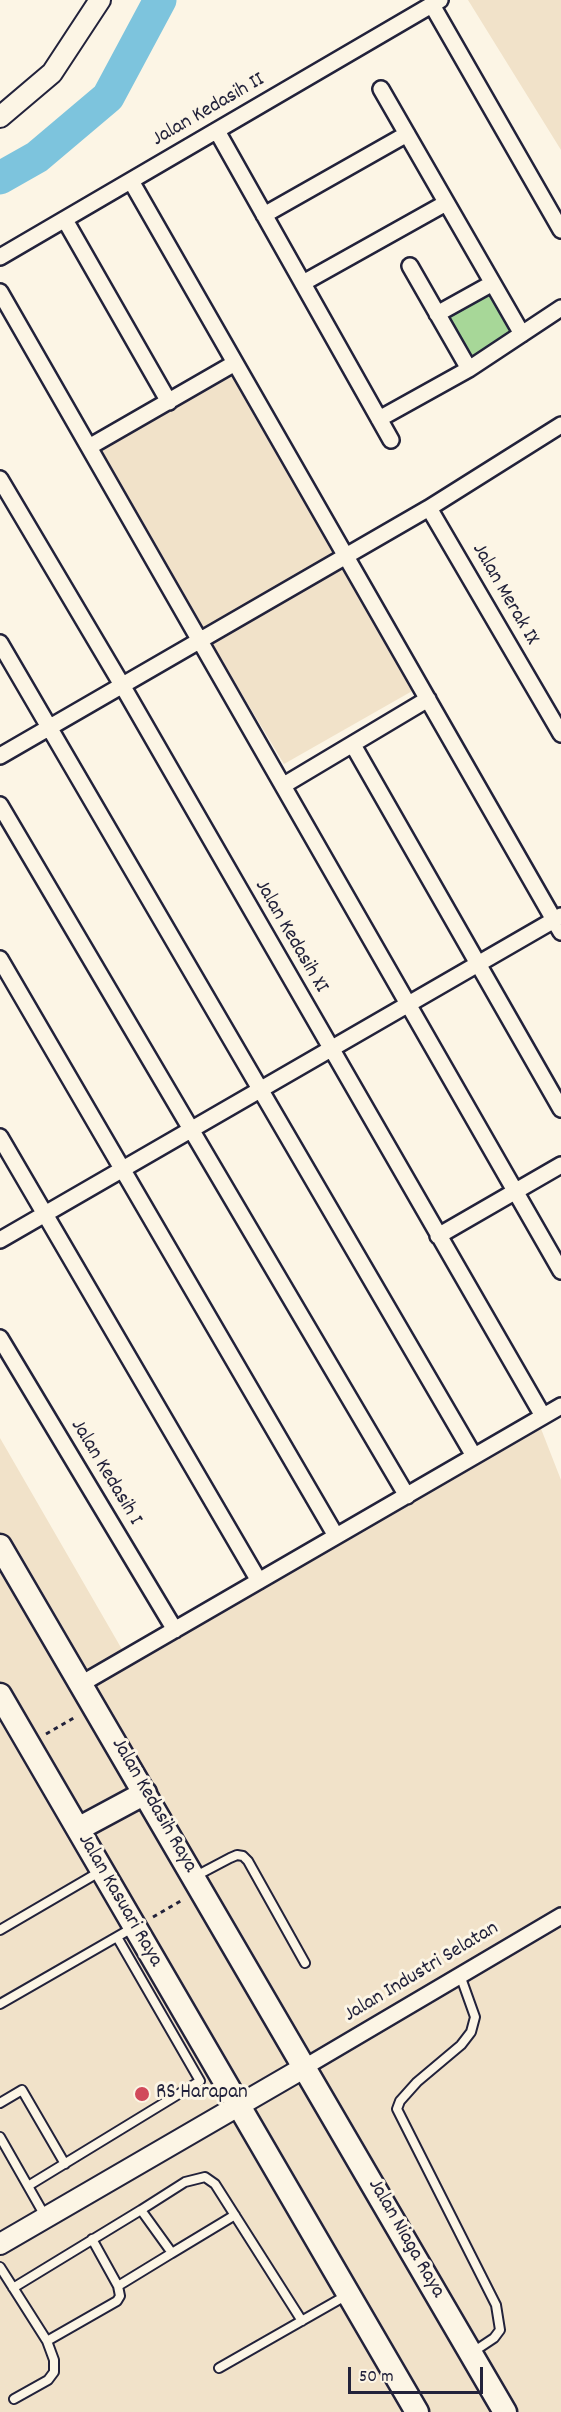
<!DOCTYPE html>
<style>
body{margin:0}
#map{position:relative;width:561px;height:2412px;overflow:hidden;background:#fcf5e5;font-family:Dekko,sans-serif}
canvas{display:block}
.scale{position:absolute;left:348px;top:2367px;width:135px;height:27px;box-sizing:border-box;border:3px solid #22223b;border-top:0;padding-left:8px;font-size:18px;line-height:21px;white-space:nowrap;color:#22223b;-webkit-text-stroke:4px #fcf5e5;paint-order:stroke}
</style>
<div id="map">
<canvas width="561" height="2412"></canvas>
<div class="scale">50 m</div>
</div>
<script>
const c = document.querySelector('canvas').getContext('2d');
c.lineJoin = 'round';
function paint(path, color) { c.fillStyle = color; c.fill(path, 'evenodd'); }
const poly = rows => new Path2D(rows.map(r => 'M' + r).join(''));
function trace(path, color, width, dash) { c.strokeStyle = color; c.lineWidth = width; c.lineCap = dash ? 'butt' : 'round'; c.setLineDash(dash || []); c.stroke(path); }
function write(font, color, halo, rows, align = 'center') {
  c.font = font + ' Dekko,sans-serif'; c.lineWidth = 6; c.setLineDash([]); c.textBaseline = 'middle'; c.strokeStyle = halo; c.fillStyle = color; for (const [text, x, y, turn = 0] of rows) {
    c.save(); c.translate(x, y); c.rotate((+turn || 0) * Math.PI / 180); c.textAlign = isNaN(turn) ? turn : align; if (halo) c.strokeText(text, 0, 0); c.fillText(text, 0, 0); c.restore();
  }
}
const built = poly([
 [468,0,561,0,561,150],
 [234,369,414,690,284,764,95,450],
 [538,1421,561,1480,561,2412,0,2412,0,1438,131,1665]
]);
const green = poly([
 [490,288,516,337,469,365,442,315]
]);
const river = poly([
 [0,178,37,157,108,97,160,0]
]);
const path = poly([
 [46,1734,77,1716],
 [153,1917,184,1899]
]);
const service = poly([
 [194,1877,230,1858,237,1855,243,1856,248,1861,305,1963],
 [0,1930,101,1871],
 [460,1975,475,2017,471,2032,461,2045,417,2082,400,2101,397,2109,496,2305,500,2330,494,2338,473,2352],
 [0,2004,134,1927],
 [0,2103,22,2090,65,2164],
 [0,2137,45,2216],
 [28,2186,200,2081,117,1937],
 [141,2210,185,2182,205,2177,215,2184,302,2321],
 [0,2267,47,2341,117,2301,120,2296,118,2286,92,2239],
 [118,2286,172,2253],
 [13,2288,141,2210,172,2253,235,2215],
 [219,2368,347,2295],
 [14,2399,48,2380,54,2372,54,2360,47,2341]
]);
const minor = poly([
 [432,5,561,230],
 [381,89,522,334],
 [217,131,391,440],
 [131,181,561,932],
 [264,215,407,134],
 [65,220,169,402],
 [0,257,440,0],
 [410,266,469,369],
 [303,283,446,203],
 [0,292,561,1271],
 [437,314,491,284],
 [379,419,469,369,561,308],
 [89,447,235,363],
 [0,479,122,685,543,1416],
 [429,508,561,734],
 [0,643,474,1456],
 [353,745,561,1109],
 [0,756,429,508,561,425],
 [284,785,428,699],
 [0,805,407,1496],
 [0,959,336,1536],
 [0,1137,259,1581],
 [438,1236,561,1165],
 [0,1240,561,916],
 [0,1338,175,1630],
 [81,1684,561,1406],
 [305,2067,561,1916]
]);
const tertiary = poly([
 [0,117,52,73,100,0],
 [0,2244,305,2067]
]);
const secondary = poly([
 [0,1546,505,2412],
 [0,1695,417,2412],
 [78,1829,145,1793]
]);
const markers = [
 [142,2094,8,"#d1495b"]
];
const streetNames = [
 ["Jalan Kedasih II",209,111,-30],
 ["Jalan Merak IX",504,595,60],
 ["Jalan Kedasih XI",290,937,60],
 ["Jalan Kedasih I",105,1473,59],
 ["Jalan Kedasih Raya",153,1806,60],
 ["Jalan Kasuari Raya",119,1901,60],
 ["Jalan Industri Selatan",422,1973,-31],
 ["Jalan Niaga Raya",405,2239,60]
];
const poiNames = [
 ["RS Harapan",156,2094]
];
paint(built, '#f1e2c9');
paint(green, '#a7d798');
trace(river, '#7dc4dd', 33);
trace(service, '#22223b', 12);
trace(minor, '#22223b', 20);
trace(tertiary, '#22223b', 24);
trace(secondary, '#22223b', 27);
trace(path, '#22223b', 3, [4.5, 4.5]);
trace(service, '#fcf5e5', 8);
trace(minor, '#fcf5e5', 15);
trace(tertiary, '#fcf5e5', 20);
trace(secondary, '#fcf5e5', 22);
for (const [x, y, r, color] of markers) { const dot = new Path2D(); dot.arc(x, y, r, 0, 2 * Math.PI); c.fillStyle = color; c.fill(dot); trace(dot, '#fcf5e5', 2); }
write('21px', '#22223b', '#fcf5e5', streetNames);
write('21px', '#22223b', '#fcf5e5', poiNames, 'left');
</script>
